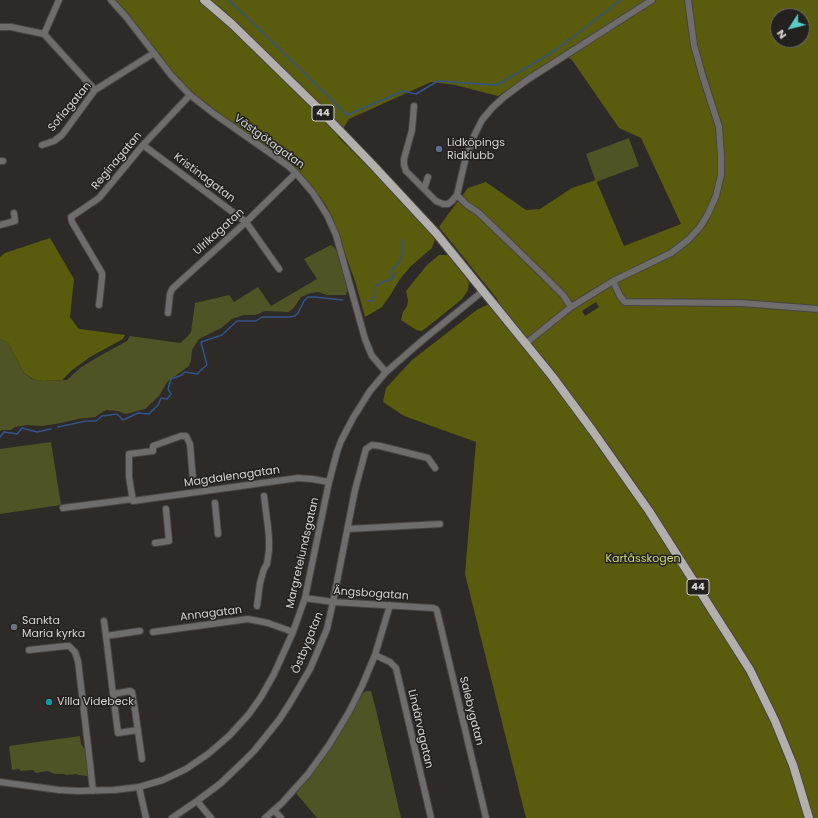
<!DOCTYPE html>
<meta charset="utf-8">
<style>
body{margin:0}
#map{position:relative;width:818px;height:818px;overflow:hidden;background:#2d2a28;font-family:Poppins,sans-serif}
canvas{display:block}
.north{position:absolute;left:770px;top:8px;width:40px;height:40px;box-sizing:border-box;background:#23211e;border:1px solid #6b6966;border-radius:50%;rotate:234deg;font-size:11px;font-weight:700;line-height:16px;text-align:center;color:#d6d4d3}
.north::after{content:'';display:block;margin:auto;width:14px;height:18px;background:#55cec6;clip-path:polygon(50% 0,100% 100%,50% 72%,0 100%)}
</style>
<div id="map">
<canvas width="818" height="818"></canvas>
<div class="north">N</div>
</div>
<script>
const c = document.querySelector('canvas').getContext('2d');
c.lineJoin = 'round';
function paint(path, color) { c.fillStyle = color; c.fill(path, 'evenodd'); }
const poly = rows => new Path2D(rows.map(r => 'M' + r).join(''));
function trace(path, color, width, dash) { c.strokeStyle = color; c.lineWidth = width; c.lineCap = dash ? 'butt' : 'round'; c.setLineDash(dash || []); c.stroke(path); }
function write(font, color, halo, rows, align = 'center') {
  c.font = font + ' Poppins,sans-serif'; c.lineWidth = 3; c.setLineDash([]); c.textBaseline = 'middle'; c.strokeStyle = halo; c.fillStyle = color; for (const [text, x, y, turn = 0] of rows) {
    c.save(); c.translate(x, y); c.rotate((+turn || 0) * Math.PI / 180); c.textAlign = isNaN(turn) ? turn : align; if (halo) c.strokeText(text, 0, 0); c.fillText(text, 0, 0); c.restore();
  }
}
const green = poly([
 [629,138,639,166,596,182,586,154],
 [331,245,336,249,348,290,346,295,327,295,318,292,311,293,301,297,293,309,288,312,265,311,255,315,244,315,232,319,221,328,199,339,192,350,191,361,189,366,167,382,159,396,145,409,126,414,117,411,106,410,95,417,78,419,61,423,42,426,27,425,15,427,11,430,2,430,0,431,0,339,8,343,24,373,32,379,42,381,67,380,80,368,96,358,127,341,130,336,180,343,188,336,191,332,195,303,229,295,234,302,258,287,271,306,317,279,304,259],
 [51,442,61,505,0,514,0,449],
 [366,691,371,691,376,710,401,818,317,818,296,793,316,769,332,746,345,725,361,695],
 [80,736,81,744,87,752,89,764,88,776,78,775,77,774,66,775,64,774,54,774,50,772,47,771,36,773,33,770,21,771,19,769,12,770,9,746]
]);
const forest = poly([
 [116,0,818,0,818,818,526,818,465,574,476,442,404,416,383,402,386,388,412,360,478,309,498,300,439,227,449,213,468,188,486,182,526,210,540,209,572,188,596,180,624,246,681,224,641,138,619,128,572,60,567,57,498,96,455,85,431,82,349,119,338,137,386,184,435,239,432,248,411,266,400,279,391,294,382,307,365,317,355,281,334,223,327,207,316,191,298,171,289,163,215,111,191,93,173,74,129,15],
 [778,16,802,16,802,40,778,40],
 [596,302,599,307,585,316,582,311],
 [50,238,74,279,70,317,78,328,80,329,125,335,123,339,90,357,71,371,64,378,63,380,42,381,33,379,24,373,8,343,0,339,0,257,5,253],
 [439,255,448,255,462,272,469,282,468,290,462,299,435,321,422,331,416,330,401,320,403,312,407,306,408,300,406,291,427,265]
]);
const stream = poly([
 [228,0,248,18,347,115,403,91,416,94,438,81,497,85,556,50,621,0],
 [367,301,371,301,375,297,376,292,375,287,381,282,387,281,393,278,392,269,397,265,402,256,402,240],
 [58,427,86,421,96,421,102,416,117,414,123,420,138,413,149,414,158,405,161,398,167,399,171,394,168,389,171,379,182,375,185,372,197,374,200,371,207,365,201,342,222,335,237,321,256,321,262,317,289,317,295,316,298,313,304,301,308,297,314,297,343,300],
 [0,437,4,432,17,434,22,428,37,432,51,429]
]);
const minor = poly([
 [111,0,127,18,171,75,190,95,213,113,287,165,296,173,313,193,327,215,336,235,365,339,372,356,386,372],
 [0,27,11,27,44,34,95,90],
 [44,34,59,0],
 [414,106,412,130,404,159,404,165,406,171,436,201,443,204,448,204,452,201,457,195],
 [42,145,54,141,62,135,95,90,154,53],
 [143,145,246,222,279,269],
 [0,161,3,161],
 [424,189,428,177],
 [0,225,15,221,14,213],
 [613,281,620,296,625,302,741,303,818,309],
 [99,305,102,278,102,273,72,222,71,217,99,198,143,145,190,95],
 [571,307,563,295,541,273,479,213,467,205,457,195,465,161,474,136,482,120,492,108,504,97,527,80,652,0],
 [168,313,170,294,172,289,246,222,296,173],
 [525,344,571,307,613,281,671,253,688,240,700,227,708,214,716,196,721,175,721,156,719,127,702,74,694,45,688,0],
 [193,480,190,444,186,436,181,436,178,437,153,446,153,451,129,454,129,477,133,501,298,478,312,479,329,482],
 [215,503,218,534],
 [63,508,133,499],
 [348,529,440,524],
 [155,543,169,541,166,509],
 [305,598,333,602,433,608,436,609,437,611,486,818],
 [257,606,260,583,264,569,267,564,269,550,269,539,268,527,264,496],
 [104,621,106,636],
 [153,632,248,619,268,623,293,632],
 [29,650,66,646,69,646,75,652,78,661,90,763,93,791],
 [375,655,390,662,396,668,431,818],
 [113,694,106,636,140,631],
 [138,730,118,733,113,694,130,691,132,692,135,710,142,759],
 [0,782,59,790,78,791,114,790,139,787,163,780,186,769,208,754,229,736,249,714,261,697,274,674,293,632,305,598,329,482,337,452,341,441,353,418,370,391,386,372,424,339,483,291],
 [139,787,146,818],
 [197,801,211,818],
 [274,810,281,818],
 [172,818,197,801,221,783,242,763,254,751,279,720,290,703,310,669,327,629,333,602,355,490,366,449,372,445,380,446,428,458,435,468],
 [265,818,282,803,308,774,329,745,349,712,362,686,375,655,390,605]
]);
const major = poly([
 [204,0,232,24,316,106,372,164,436,233,552,376,592,430,649,511,750,670,775,721,793,765,809,818]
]);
const markers = [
 [439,149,4,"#5c6f8a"],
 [14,627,4,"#6b7280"],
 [49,702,4,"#0f9aa8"]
];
const shields = [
 [323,113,22],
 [698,587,22]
];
const shieldNames = [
 ["44",323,113],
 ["44",698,587]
];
const streetNames = [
 ["Sofiagatan",70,107,-50],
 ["Västgötagatan",269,142,36],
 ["Reginagatan",117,161,-50],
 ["Kristinagatan",204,178,37],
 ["Ulrikagatan",219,232,-42],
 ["Magdalenagatan",232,477,-8],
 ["Margretelundsgatan",303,553,-77],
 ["Ängsbogatan",371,594,4],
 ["Annagatan",211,614,-7],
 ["Östbygatan",308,643,-68],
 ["Salebygatan",471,711,76],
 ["Lindärvagatan",420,729,77]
];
const poiNames = [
 ["Lidköpings",447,143],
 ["Ridklubb",447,156],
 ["Sankta",22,621],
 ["Maria kyrka",22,634],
 ["Villa Videbeck",57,702]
];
const parkNames = [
 ["Kartåsskogen",643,559]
];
paint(green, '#505425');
paint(forest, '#585c0c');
trace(stream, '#335489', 1.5);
trace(minor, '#484543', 8);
trace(major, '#484543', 10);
trace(minor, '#6f6d6c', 6);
trace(major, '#b2b0ad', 8);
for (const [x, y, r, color] of markers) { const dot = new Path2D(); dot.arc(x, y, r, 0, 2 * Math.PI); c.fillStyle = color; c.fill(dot); trace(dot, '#23211e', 1.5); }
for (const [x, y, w] of shields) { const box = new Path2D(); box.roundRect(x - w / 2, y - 8, w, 16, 3); c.fillStyle = '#23211e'; c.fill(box); trace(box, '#d6d4d3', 1); }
write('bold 10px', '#d6d4d3', null, shieldNames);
write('11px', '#d6d4d3', '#23211e', streetNames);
write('11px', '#d6d4d3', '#23211e', poiNames, 'left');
write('11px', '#d3dc76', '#23211e', parkNames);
</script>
